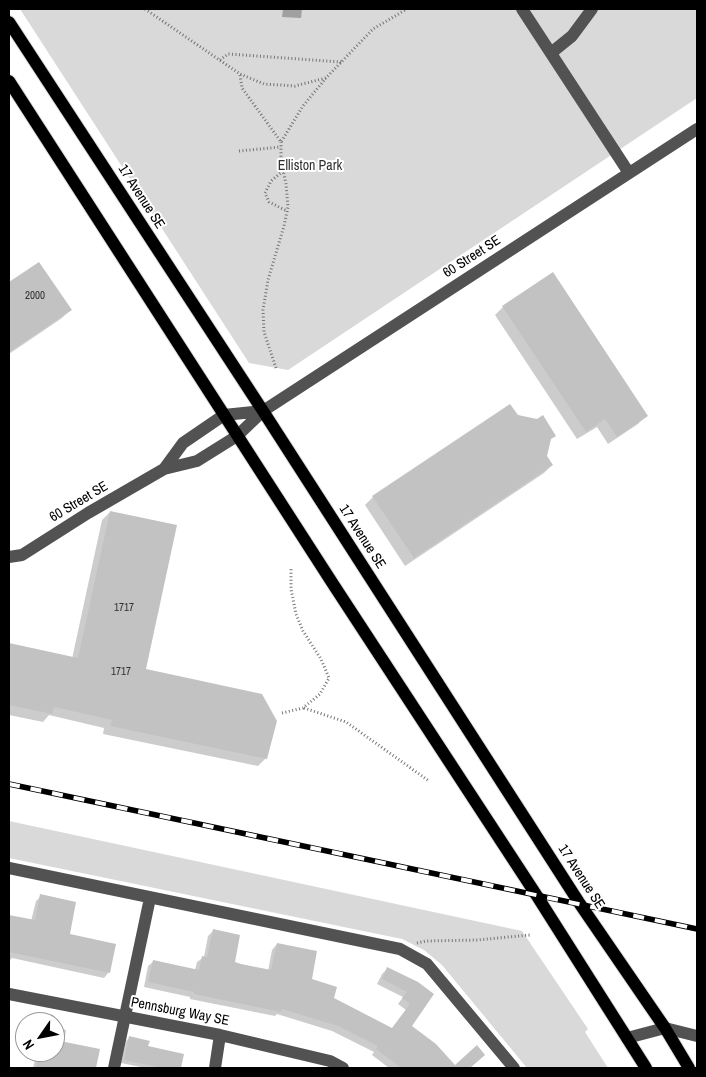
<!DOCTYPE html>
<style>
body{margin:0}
#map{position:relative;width:706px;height:1077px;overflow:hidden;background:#fff;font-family:"Archivo Narrow",sans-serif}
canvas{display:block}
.frame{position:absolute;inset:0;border:10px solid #000;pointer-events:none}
.north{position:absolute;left:15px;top:1012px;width:50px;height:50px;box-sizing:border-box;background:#fff;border:1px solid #999;border-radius:50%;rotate:237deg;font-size:14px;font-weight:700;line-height:20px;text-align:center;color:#000}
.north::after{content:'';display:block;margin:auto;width:18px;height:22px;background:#000;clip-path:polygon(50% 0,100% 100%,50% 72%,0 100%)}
</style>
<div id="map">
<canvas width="706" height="1077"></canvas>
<div class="frame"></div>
<div class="north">N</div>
</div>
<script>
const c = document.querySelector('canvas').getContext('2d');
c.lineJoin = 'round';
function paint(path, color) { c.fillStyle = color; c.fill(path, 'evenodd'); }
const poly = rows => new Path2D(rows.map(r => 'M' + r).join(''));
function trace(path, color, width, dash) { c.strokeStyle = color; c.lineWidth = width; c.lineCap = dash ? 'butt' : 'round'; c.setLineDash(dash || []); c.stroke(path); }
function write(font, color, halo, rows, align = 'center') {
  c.font = font + ' "Archivo Narrow",sans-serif'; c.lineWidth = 4; c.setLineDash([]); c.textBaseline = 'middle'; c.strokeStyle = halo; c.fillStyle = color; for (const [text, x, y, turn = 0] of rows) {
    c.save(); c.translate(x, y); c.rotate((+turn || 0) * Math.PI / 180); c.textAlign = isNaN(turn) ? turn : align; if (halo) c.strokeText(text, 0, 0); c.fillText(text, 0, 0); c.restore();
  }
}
const green = poly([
 [20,9,697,9,697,98,288,370,249,363],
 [9,821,522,931,588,1029,585,1032,608,1068,527,1068,442,965,424,950,402,939,9,858]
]);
const water = poly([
 [283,9,302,9,301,18,282,17]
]);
const shadow = poly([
 [39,264,70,310,62,318,9,354,9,283],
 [503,307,646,416,638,424,608,444,597,427,577,439,495,315],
 [517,416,549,440,546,456,552,465,544,473,405,566,365,505,373,497],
 [110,512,144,670,266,758,258,766,103,734,104,728,49,715,43,722,9,715,9,645,72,659,102,520],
 [41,896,69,935,109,972,104,978,12,958,9,961,9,916,31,921,36,901],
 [214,930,233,963,268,971,272,950,277,944,310,980,333,999,392,1029,406,1010,398,1004,403,997,377,984,382,974,388,968,417,983,410,1027,454,1067,484,1055,469,1068,389,1068,372,1055,374,1052,332,1031,277,1014,275,1016,190,999,190,997,144,987,148,966,154,961,195,970,197,962,204,957,208,936],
 [55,1027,66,1030,64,1043,98,1050,95,1068,75,1068,57,1064,56,1068,33,1068,37,1052,55,1052],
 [129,1038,147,1047,183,1055,180,1068,146,1068,121,1063,126,1041]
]);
const building = poly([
 [39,262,72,310,9,352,9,282],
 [553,272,648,416,617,437,605,419,586,432,502,306],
 [510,404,518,415,537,419,543,415,556,436,551,439,547,456,553,465,414,558,372,496],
 [110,511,177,525,146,669,262,694,277,721,267,759,110,726,112,720,54,707,52,714,9,705,9,643,78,658],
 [40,894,76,902,70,934,116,944,110,973,9,952,9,915,35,920],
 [213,929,240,935,235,962,241,964,271,970,277,943,317,951,312,979,337,987,334,998,392,1028,410,1004,402,998,407,992,382,979,387,967,418,982,434,994,412,1026,436,1044,455,1065,477,1045,485,1055,470,1068,401,1068,376,1049,378,1046,338,1026,282,1009,281,1012,194,994,194,992,148,982,153,960,199,970,202,956,207,957],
 [129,1036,150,1041,148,1046,184,1054,181,1068,157,1068,157,1067,124,1060],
 [55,1040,100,1049,96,1068,36,1068,39,1052,55,1052]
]);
const path = poly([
 [145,9,240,74,264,84,295,86,326,78,373,29,407,9],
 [220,60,228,54,342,62],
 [240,75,242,88,281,142,303,106,326,78],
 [239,151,281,147],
 [283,171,271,181,265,193,269,202,287,211],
 [276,368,264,332,263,310,268,280,284,226,288,207,286,184,281,160,281,142],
 [304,708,346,722,429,781],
 [282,713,303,708,320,694,329,678,321,659,303,631,296,614,291,589,291,568],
 [417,943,426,941,477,940,530,935]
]);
const minor = poly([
 [522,9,629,173],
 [551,53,572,36,592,9],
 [164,469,183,443,224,415,263,411],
 [9,557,22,555,88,513,164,469,197,461,237,436,263,411,697,129],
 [9,868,400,949,427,964,514,1068],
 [9,994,220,1035,330,1061,343,1068],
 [627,1038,665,1028,697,1036],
 [114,1068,150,898],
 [215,1068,220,1035]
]);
const major = poly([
 [9,22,263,411,580,904,665,1028,689,1068],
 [9,81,333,584,537,896,646,1068]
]);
const rail = poly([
 [9,784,697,929]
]);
const numberNames = [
 ["2000",35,296],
 ["1717",124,608],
 ["1717",121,672]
];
const parkNames = [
 ["Elliston Park",310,166]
];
const streetNames = [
 ["17 Avenue SE",141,197,57],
 ["60 Street SE",472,257,-33],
 ["60 Street SE",79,502,-31],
 ["17 Avenue SE",362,537,57],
 ["17 Avenue SE",581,877,57],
 ["Pennsburg Way SE",180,1012,11]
];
paint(green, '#d9d9d9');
paint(water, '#a0a0a0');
paint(shadow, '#0003');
paint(building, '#c2c2c2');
trace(major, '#dbdbdb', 14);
trace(path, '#747474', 3, [1, 2.5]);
trace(minor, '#525252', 12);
trace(major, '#000', 12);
trace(rail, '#000', 5.5);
trace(rail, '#fff', 4, [11]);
write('11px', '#303030', null, numberNames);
write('14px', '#303030', '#fff', parkNames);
write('14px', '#000', '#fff', streetNames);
</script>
